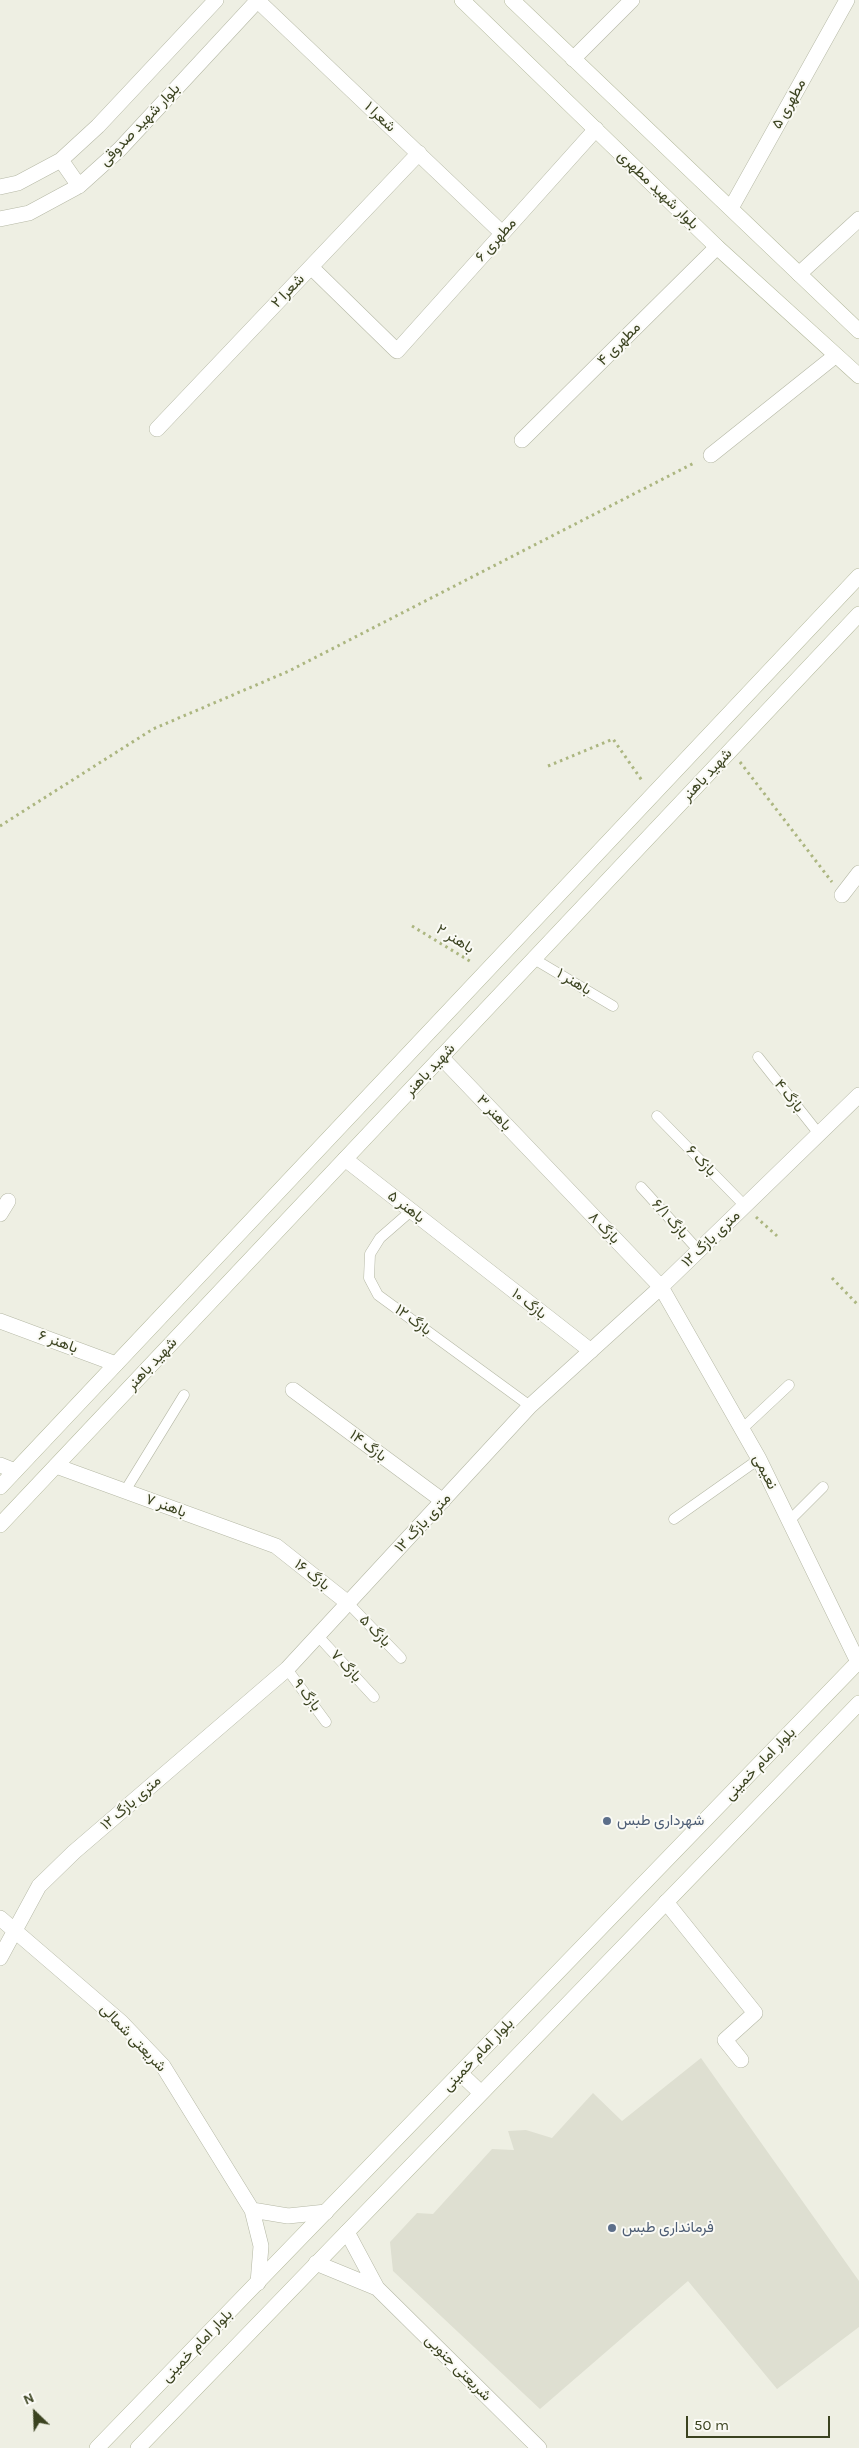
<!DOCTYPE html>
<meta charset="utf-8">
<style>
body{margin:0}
#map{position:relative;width:859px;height:2448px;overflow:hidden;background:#eeefe3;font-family:Karla,sans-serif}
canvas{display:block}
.north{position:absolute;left:10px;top:2388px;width:50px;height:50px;-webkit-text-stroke:4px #fafaf5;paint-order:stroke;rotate:336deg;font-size:14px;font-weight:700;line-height:20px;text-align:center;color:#3b4320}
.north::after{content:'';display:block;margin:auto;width:18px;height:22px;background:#3b4320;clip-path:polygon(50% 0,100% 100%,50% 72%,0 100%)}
.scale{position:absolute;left:686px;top:2416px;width:144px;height:22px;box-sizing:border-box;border:2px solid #3b4320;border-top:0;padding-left:6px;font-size:15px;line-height:18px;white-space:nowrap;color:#3b4320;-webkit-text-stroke:4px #fafaf5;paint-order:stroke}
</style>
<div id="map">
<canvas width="859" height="2448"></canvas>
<div class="north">N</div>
<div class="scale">50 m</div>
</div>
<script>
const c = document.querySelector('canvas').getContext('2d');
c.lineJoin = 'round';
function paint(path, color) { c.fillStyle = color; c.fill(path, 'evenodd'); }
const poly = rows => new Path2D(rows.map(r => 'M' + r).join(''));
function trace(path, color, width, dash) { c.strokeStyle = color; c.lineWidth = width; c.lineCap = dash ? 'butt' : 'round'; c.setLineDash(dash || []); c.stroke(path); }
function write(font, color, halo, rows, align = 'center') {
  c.font = font + ' Karla,Vazirmatn,sans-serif'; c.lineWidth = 4; c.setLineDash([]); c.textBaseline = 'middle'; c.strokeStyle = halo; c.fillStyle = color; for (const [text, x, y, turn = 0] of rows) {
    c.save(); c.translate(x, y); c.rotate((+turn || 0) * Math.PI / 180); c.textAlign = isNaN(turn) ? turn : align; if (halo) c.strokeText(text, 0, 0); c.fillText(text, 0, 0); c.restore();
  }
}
const built = poly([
 [701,2058,859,2281,859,2327,777,2389,688,2281,540,2409,393,2271,390,2242,417,2213,433,2214,492,2149,514,2150,508,2131,526,2130,552,2138,593,2093,622,2121]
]);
const path = poly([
 [740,762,832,882],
 [548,766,613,739,643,782],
 [0,826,153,729,289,671,696,462],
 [412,926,473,963],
 [756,1217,777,1236],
 [832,1278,859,1306]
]);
const service = poly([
 [534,959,613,1006],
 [758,1057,819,1134],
 [657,1116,745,1206],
 [641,1187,699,1251],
 [411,1211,380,1238,370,1254,369,1278,378,1295,530,1406],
 [742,1429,789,1385],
 [125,1491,184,1395],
 [674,1519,759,1459],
 [789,1521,823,1487],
 [348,1603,401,1658],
 [318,1636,374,1697],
 [287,1669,326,1722]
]);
const minor = poly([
 [258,1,502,233],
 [573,59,632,0],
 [731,208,847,0],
 [311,267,397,351,596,129],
 [799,274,859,219],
 [157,429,419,153],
 [522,440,717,247],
 [711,455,835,356],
 [842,895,859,873],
 [441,1057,661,1287,759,1459,858,1662],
 [345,1159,591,1351],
 [0,1214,8,1201],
 [0,1321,116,1364],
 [293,1390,443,1501],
 [0,1465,15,1471],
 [56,1466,276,1546,348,1603],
 [666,1902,755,2013,725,2040,741,2060],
 [0,1918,121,2022,163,2066,252,2210,261,2246,258,2283],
 [0,1958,39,1886,74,1852,287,1669,530,1406,661,1287,859,1095],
 [252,2210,288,2216,326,2212],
 [347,2232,377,2288,539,2448],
 [316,2263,377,2288]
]);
const tertiary = poly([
 [61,160,79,186],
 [0,187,18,183,61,160,98,126,216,0],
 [0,219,29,213,79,186,120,149,258,0]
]);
const secondary = poly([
 [462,0,717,247,859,376],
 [512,0,859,331],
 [0,1487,859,576],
 [0,1525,859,614],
 [460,2073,481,2093],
 [97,2448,859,1661],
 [138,2448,859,1703]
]);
const markers = [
 [607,1821,5,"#5c6f8a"],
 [612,2228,5,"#5c6f8a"]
];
const streetNames = [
 ["مطهری ۵",789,104,-61],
 ["شعرا ۱",380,117,43],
 ["بلوار شهید صدوقی",140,125,-46],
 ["بلوار شهید مطهری",658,190,44],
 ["مطهری ۶",496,240,-48],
 ["شعرا ۲",288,291,-46],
 ["مطهری ۴",619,344,-45],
 ["شهید باهنر",707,775,-47],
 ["باهنر ۲",455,939,32],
 ["باهنر ۱",574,982,31],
 ["شهید باهنر",430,1070,-47],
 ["بازگ ۴",789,1096,51],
 ["باهنر ۳",494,1113,46],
 ["بازک ۶",701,1161,46],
 ["باهنر ۵",406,1207,38],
 ["بازگ ۶/۱",670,1219,48],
 ["بازگ ۸",604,1228,46],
 ["۱۲ متری بازگ",711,1239,-44],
 ["بازگ ۱۰",529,1304,38],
 ["بازگ ۱۲",413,1320,36],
 ["باهنر ۶",58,1342,20],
 ["شهید باهنر",152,1364,-47],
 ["بازگ ۱۴",368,1446,37],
 ["نعیمی",765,1472,63],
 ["باهنر ۷",166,1506,20],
 ["۱۲ متری بازگ",423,1523,-47],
 ["بازگ ۱۶",312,1575,38],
 ["بازگ ۵",375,1631,46],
 ["بازگ ۷",346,1666,47],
 ["بازگ ۹",307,1695,53],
 ["بلوار امام خمینی",760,1764,-46],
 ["۱۲ متری بازگ",131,1803,-41],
 ["شریعتی شمالی",133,2038,46],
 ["بلوار امام خمینی",478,2055,-46],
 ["بلوار امام خمینی",197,2346,-46],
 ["شریعتی جنوبی",458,2368,45]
];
const serviceNames = [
 ["شهرداری طبس",617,1821],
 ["فرمانداری طبس",622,2228]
];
paint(built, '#dedfd1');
trace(service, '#b5b8a5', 11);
trace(minor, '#b5b8a5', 16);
trace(tertiary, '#b5b8a5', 16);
trace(secondary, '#b2b79a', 16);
trace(path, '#acb680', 3, [2.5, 4]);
trace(service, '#fff', 10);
trace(minor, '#fff', 15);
trace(tertiary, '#fff', 15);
trace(secondary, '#fff', 15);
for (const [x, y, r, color] of markers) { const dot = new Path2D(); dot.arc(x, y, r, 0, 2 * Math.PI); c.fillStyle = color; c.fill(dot); trace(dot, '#fafaf5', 2); }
write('15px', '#3b4320', '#fafaf5', streetNames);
write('15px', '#4e5e75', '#fafaf5', serviceNames, 'left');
</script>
